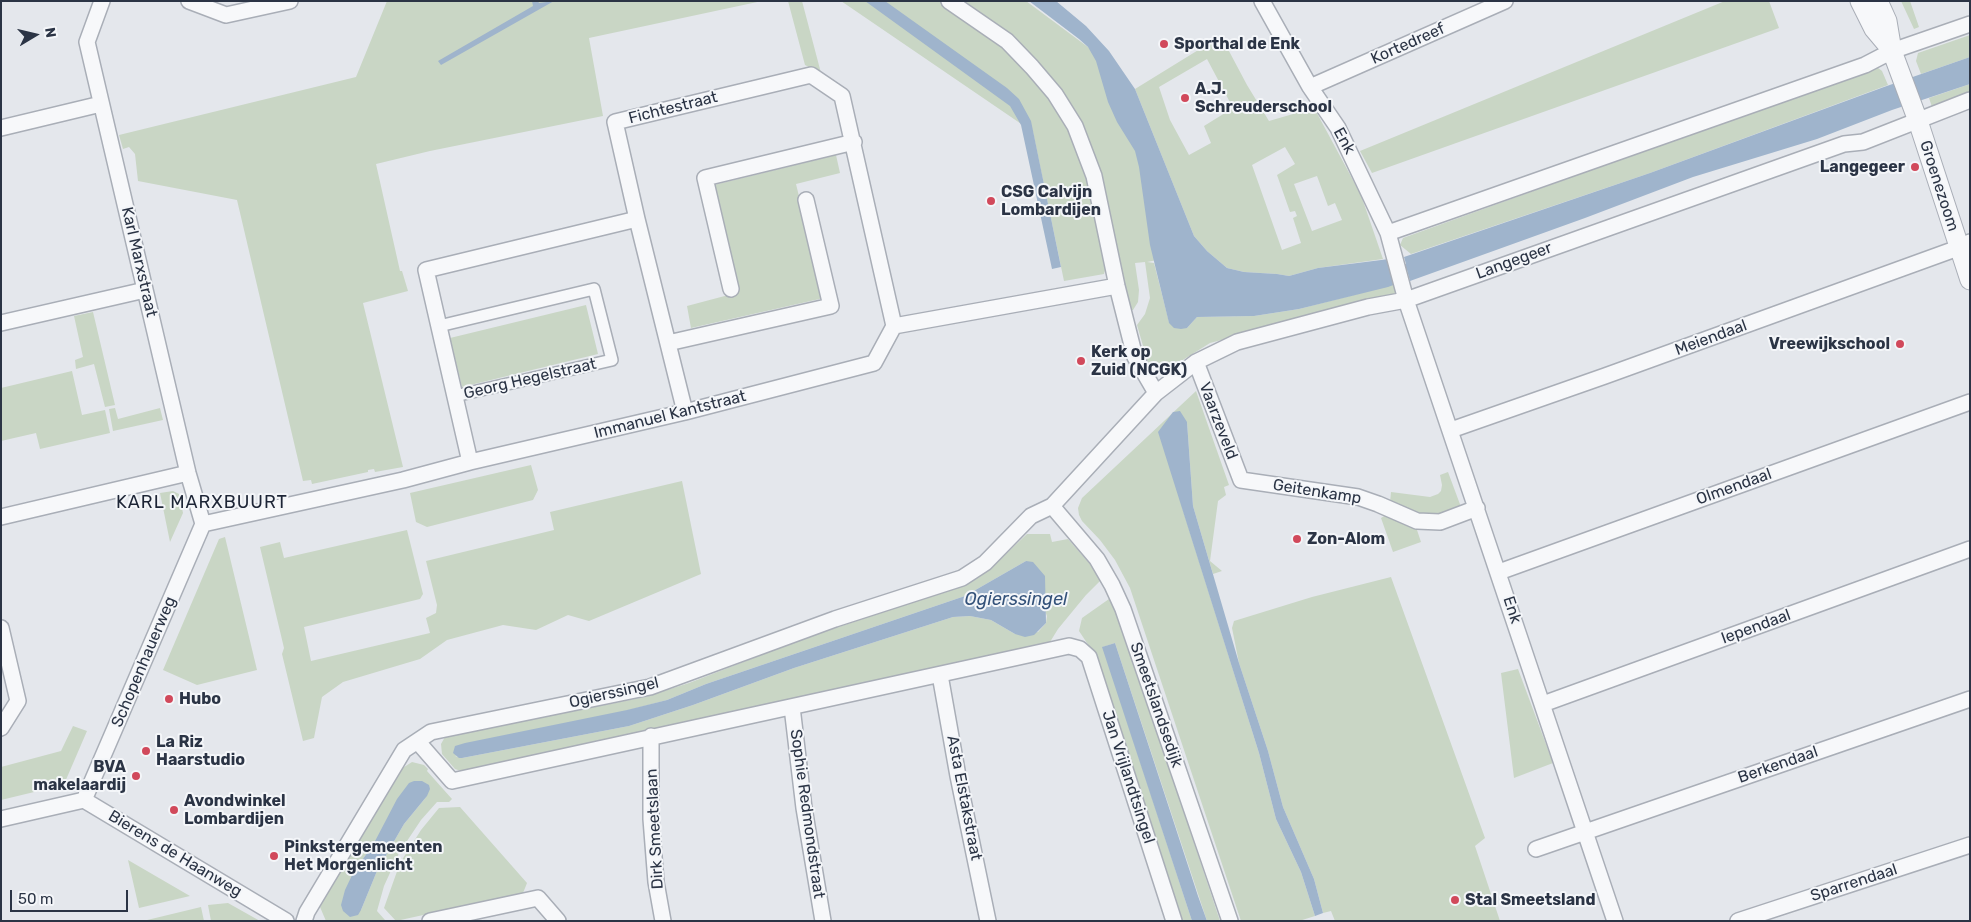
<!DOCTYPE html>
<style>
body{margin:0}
#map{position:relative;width:1971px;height:922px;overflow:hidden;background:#e4e7ec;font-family:Rubik,sans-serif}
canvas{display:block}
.frame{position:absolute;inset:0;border:2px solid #2b3445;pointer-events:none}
.north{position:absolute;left:10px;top:10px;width:50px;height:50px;-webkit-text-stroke:4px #f4f6f9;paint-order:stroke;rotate:81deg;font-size:14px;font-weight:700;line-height:20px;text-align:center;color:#2b3445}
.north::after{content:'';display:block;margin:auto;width:18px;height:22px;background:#2b3445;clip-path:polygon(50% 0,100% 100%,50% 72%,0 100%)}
.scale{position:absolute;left:10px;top:890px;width:118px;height:22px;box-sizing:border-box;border:2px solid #2b3445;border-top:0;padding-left:6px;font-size:15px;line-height:18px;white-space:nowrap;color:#2b3445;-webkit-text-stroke:4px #f4f6f9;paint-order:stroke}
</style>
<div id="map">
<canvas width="1971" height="922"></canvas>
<div class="frame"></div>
<div class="north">N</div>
<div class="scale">50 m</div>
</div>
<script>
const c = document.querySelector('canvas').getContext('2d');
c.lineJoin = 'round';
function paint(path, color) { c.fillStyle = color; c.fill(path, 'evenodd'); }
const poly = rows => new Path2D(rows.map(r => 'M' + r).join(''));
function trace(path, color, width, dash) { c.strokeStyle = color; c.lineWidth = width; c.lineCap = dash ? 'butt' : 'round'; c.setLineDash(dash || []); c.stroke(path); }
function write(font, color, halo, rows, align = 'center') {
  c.font = font + ' Rubik,sans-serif'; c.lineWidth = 4; c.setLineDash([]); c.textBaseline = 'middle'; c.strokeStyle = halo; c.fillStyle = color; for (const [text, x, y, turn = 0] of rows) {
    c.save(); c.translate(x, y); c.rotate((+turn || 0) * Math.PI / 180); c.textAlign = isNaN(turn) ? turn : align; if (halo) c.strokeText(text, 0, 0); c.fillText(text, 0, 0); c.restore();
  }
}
const green = poly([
 [387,1,762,1,589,38,603,116,430,151,376,164,400,271,402,271,408,291,363,303,403,467,375,472,374,469,368,470,368,472,312,484,311,480,303,481,237,200,138,181,135,154,129,147,123,149,119,135,356,77],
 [788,1,802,1,821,73,805,65],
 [841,1,1026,1,1100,56,1133,120,1157,260,1147,262,1154,263,1169,322,1187,328,1197,317,1254,316,1299,309,1396,284,1398,288,1395,294,1210,343,1170,368,1159,370,1148,363,1137,325,1145,314,1150,298,1145,262,1135,263,1139,290,1138,302,1133,310,1131,310,1121,265,1106,267,1104,274,1064,281,1033,132],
 [1725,1,1769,1,1779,28,1372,173,1360,151],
 [1901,1,1910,1,1919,27,1914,29],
 [1970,35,1970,57,1921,74,1916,61,1918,53],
 [1221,36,1247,85,1269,121,1293,114,1312,104,1361,195,1383,259,1318,268,1289,276,1277,274,1244,272,1227,268,1207,251,1194,236,1135,89],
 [1207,59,1233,108,1204,126,1211,143,1189,155,1170,120,1159,87],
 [1285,147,1295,164,1277,175,1290,212,1295,211,1297,216,1293,218,1301,243,1282,250,1252,165],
 [1317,176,1328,206,1335,203,1342,220,1312,231,1294,184],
 [1877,67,1882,71,1888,85,1650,173,1411,254,1400,245,1403,238],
 [1970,84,1970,93,1932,107,1929,98],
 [836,155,840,173,796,184,824,298,691,328,687,306,736,293,710,186],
 [586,305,598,354,462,387,450,338],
 [93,312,115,405,105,407,94,364,76,369,75,360,83,357,74,316],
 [72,371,82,415,105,410,110,433,40,449,36,433,1,441,1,388],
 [1196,391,1229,485,1224,487,1226,495,1218,501,1210,561,1222,571,1213,574,1193,506,1187,422,1182,507,1259,753,1276,819,1301,872,1315,916,1299,921,1241,921,1130,588,1115,560,1100,540,1082,521,1079,515,1078,508,1082,498],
 [115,408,118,419,160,408,163,420,113,431,109,409],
 [531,465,538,490,533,500,427,527,416,522,410,493],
 [1448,472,1461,507,1443,515,1420,516,1390,503,1391,492,1430,497,1438,494,1441,491,1442,485,1440,475],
 [682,481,701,574,589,621,568,615,536,630,503,625,447,640,420,659,343,682,322,697,314,738,303,741,282,654,284,648,260,547,280,542,284,558,407,530,423,594,420,599,304,627,311,661,430,633,426,618,436,613,437,605,426,561,554,530,550,512],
 [173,491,179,494,183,513,170,542,160,493],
 [1386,515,1416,527,1421,542,1393,552,1381,518],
 [1027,534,1050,534,1052,542,1068,539,1090,564,1101,580,1086,595,1058,629,1050,642,605,739,470,771,464,772,455,769,442,754,441,744,445,737,645,697,689,683,803,639,961,586,976,579,989,570],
 [1026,561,1047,616,1046,623,1038,632,1015,634,991,620,970,616,953,617,794,668,693,705,629,726,462,758,455,756,667,700,706,684,965,596],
 [225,537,257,670,197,685,163,670,219,539],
 [1391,577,1485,838,1475,846,1500,921,1335,921,1331,911,1323,913,1314,879,1283,807,1268,751,1239,663,1232,628,1234,621,1312,597],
 [1109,599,1117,615,1130,650,1220,921,1207,921,1115,643,1103,647,1192,921,1181,921,1093,652,1079,631,1082,618],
 [1518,669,1553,763,1514,778,1501,673],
 [73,726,87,731,65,782,59,786,1,800,1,767,61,751],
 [412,762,424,765,428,769,427,771,452,799,449,802,437,802,421,820,399,853,384,886,377,911,385,920,326,921,320,907,366,825,401,769],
 [427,796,404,824,377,871,361,910,354,871,373,845],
 [460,807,527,883,523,893,396,921,384,908,400,863,421,830,439,808],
 [128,860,190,896,139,908],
 [228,903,260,921,211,921,208,905],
 [201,907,204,921,143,921]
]);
const water = poly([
 [532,1,538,1,539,3,554,1,441,65,438,61,533,6],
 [865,1,885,1,1007,88,1019,99,1031,121,1061,267,1052,269,1021,125,1010,106],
 [1029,1,1056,1,1086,26,1109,51,1135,89,1194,236,1207,251,1227,268,1244,272,1277,274,1289,276,1318,268,1389,259,1392,267,1406,264,1404,257,1650,173,1884,87,1970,57,1970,84,1892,110,1817,139,1693,177,1585,218,1410,281,1407,270,1393,274,1396,284,1388,287,1299,309,1254,316,1197,317,1187,328,1181,329,1174,328,1169,323,1150,245,1139,167,1135,151,1117,122,1108,102,1096,61,1088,47,1079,39],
 [1180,411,1187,422,1193,506,1239,663,1268,751,1283,807,1314,879,1323,913,1315,916,1301,872,1276,819,1259,753,1158,432,1173,412],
 [1026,561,1033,562,1045,576,1046,623,1034,635,1025,637,1015,634,991,620,970,616,953,617,794,668,693,705,629,726,462,758,459,758,453,753,455,746,465,743,627,710,667,700,706,684,965,596],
 [1115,643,1198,896,1207,921,1192,921,1102,647],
 [414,781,422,781,429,785,430,789,427,796,404,824,377,871,361,910,358,915,350,917,343,911,341,905,345,890,354,871,373,845,397,799,409,783]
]);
const pedestrian = poly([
 [439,326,594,289,612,360,455,396]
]);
const minor = poly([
 [102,1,87,42,188,473,203,524],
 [189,1,226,15,290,1],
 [949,1,1007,41,1032,67,1055,94,1075,126,1094,176,1117,286,1135,357,1156,393],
 [1262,1,1310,87,1338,128,1388,233,1406,300,1615,921],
 [1310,87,1505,1],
 [1,128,101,104],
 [1388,233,1865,65,1892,51,1970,24],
 [731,289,705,178,854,142],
 [1,323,145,290],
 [668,343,831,306,806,200],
 [1196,362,1241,480,1358,497,1378,504,1417,521,1440,522,1477,508],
 [685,412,637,219,615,122,811,75,842,96,894,326],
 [1451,430,1605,376,1958,248,1970,242],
 [470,462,426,270,637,219],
 [1052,506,1097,559,1112,585,1123,609,1230,921],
 [1,517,188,473],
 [203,524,403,480,470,462,685,412,874,363,894,326,1117,286],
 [1499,572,1970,402],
 [1,628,18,701,1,728],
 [940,675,958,776,988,921],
 [1543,704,1970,549],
 [792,707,804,808,823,921],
 [651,736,651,819,656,882,663,921],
 [418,742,452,781,1069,646,1080,649,1089,657,1174,921],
 [84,800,203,524],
 [1,819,84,800,286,921],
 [1536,849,1970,699],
 [304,921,307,912,404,750,431,732,650,687,835,619,962,578,985,563,1031,516,1052,506,1156,393,1196,362,1237,342,1368,307,1406,300,1844,144,1863,142,1970,100],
 [430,921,538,898,558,921],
 [1738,921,1970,845]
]);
const tertiary = poly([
 [1860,1,1874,29,1890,48],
 [1878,1,1887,21,1892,51,1918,121,1970,280]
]);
const markers = [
 [1164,44,5,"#d1495b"],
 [1185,98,5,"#d1495b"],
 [1915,167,5,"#d1495b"],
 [991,201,5,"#d1495b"],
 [1900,344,5,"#d1495b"],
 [1081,361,5,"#d1495b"],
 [1297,539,5,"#d1495b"],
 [169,699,5,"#d1495b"],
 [146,751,5,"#d1495b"],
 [136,776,5,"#d1495b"],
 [174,810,5,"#d1495b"],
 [274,856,5,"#d1495b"],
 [1455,900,5,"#d1495b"]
];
const poiNames = [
 ["Sporthal de Enk",1174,44],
 ["A.J.",1195,89],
 ["Schreuderschool",1195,107],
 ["Langegeer",1905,167,"right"],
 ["CSG Calvijn",1001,192],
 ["Lombardijen",1001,210],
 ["Vreewijkschool",1890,344,"right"],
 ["Kerk op",1091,352],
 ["Zuid (NCGK)",1091,370],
 ["Zon-Alom",1307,539],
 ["Hubo",179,699],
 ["La Riz",156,742],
 ["Haarstudio",156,760],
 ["BVA",126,767,"right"],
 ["makelaardij",126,785,"right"],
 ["Avondwinkel",184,801],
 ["Lombardijen",184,819],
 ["Pinkstergemeenten",284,847],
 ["Het Morgenlicht",284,865],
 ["Stal Smeetsland",1465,900]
];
const streetNames = [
 ["Kortedreef",1408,44,-24],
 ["Fichtestraat",673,108,-14],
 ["Enk",1344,141,61],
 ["Groenezoom",1939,186,72],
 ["Langegeer",1514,261,-20],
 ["Karl Marxstraat",139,262,77],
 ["Meiendaal",1711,338,-20],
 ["Georg Hegelstraat",530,379,-13],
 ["Immanuel Kantstraat",670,415,-14],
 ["Vaarzeveld",1218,421,69],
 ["Olmendaal",1734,487,-20],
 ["Geitenkamp",1317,492,9],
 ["Enk",1512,610,72],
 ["Iependaal",1756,627,-20],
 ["Schopenhauerweg",144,662,-67],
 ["Ogierssingel",614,693,-13],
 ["Smeetslandsedijk",1156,705,71],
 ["Berkendaal",1778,765,-19],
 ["Jan Vrijlandtsingel",1128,777,72],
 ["Asta Elstakstraat",964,798,79],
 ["Sophie Redmondstraat",807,814,82],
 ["Dirk Smeetslaan",655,829,-93],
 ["Bierens de Haanweg",175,854,31],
 ["Sparrendaal",1854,883,-18]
];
const neighbourhoodNames = [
 ["KARL MARXBUURT",202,503]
];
const waterNames = [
 ["Ogierssingel",1016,600]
];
paint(green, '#c9d6c5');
paint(water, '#9fb4cc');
trace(pedestrian, '#a9aeb7', 14);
trace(minor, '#a9aeb7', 18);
trace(tertiary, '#a9aeb7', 21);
trace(pedestrian, '#f7f8fa', 11);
trace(minor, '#f7f8fa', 15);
trace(tertiary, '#f7f8fa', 19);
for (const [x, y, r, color] of markers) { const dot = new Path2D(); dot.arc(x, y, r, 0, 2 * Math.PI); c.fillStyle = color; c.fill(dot); trace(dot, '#f4f6f9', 2); }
write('bold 16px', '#2b3445', '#f4f6f9', poiNames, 'left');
write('16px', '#2b3445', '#f4f6f9', streetNames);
c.letterSpacing = '1px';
write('18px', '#1d2536', '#f4f6f9', neighbourhoodNames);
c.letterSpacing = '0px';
write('italic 18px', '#34527a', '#f4f6f9', waterNames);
</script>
